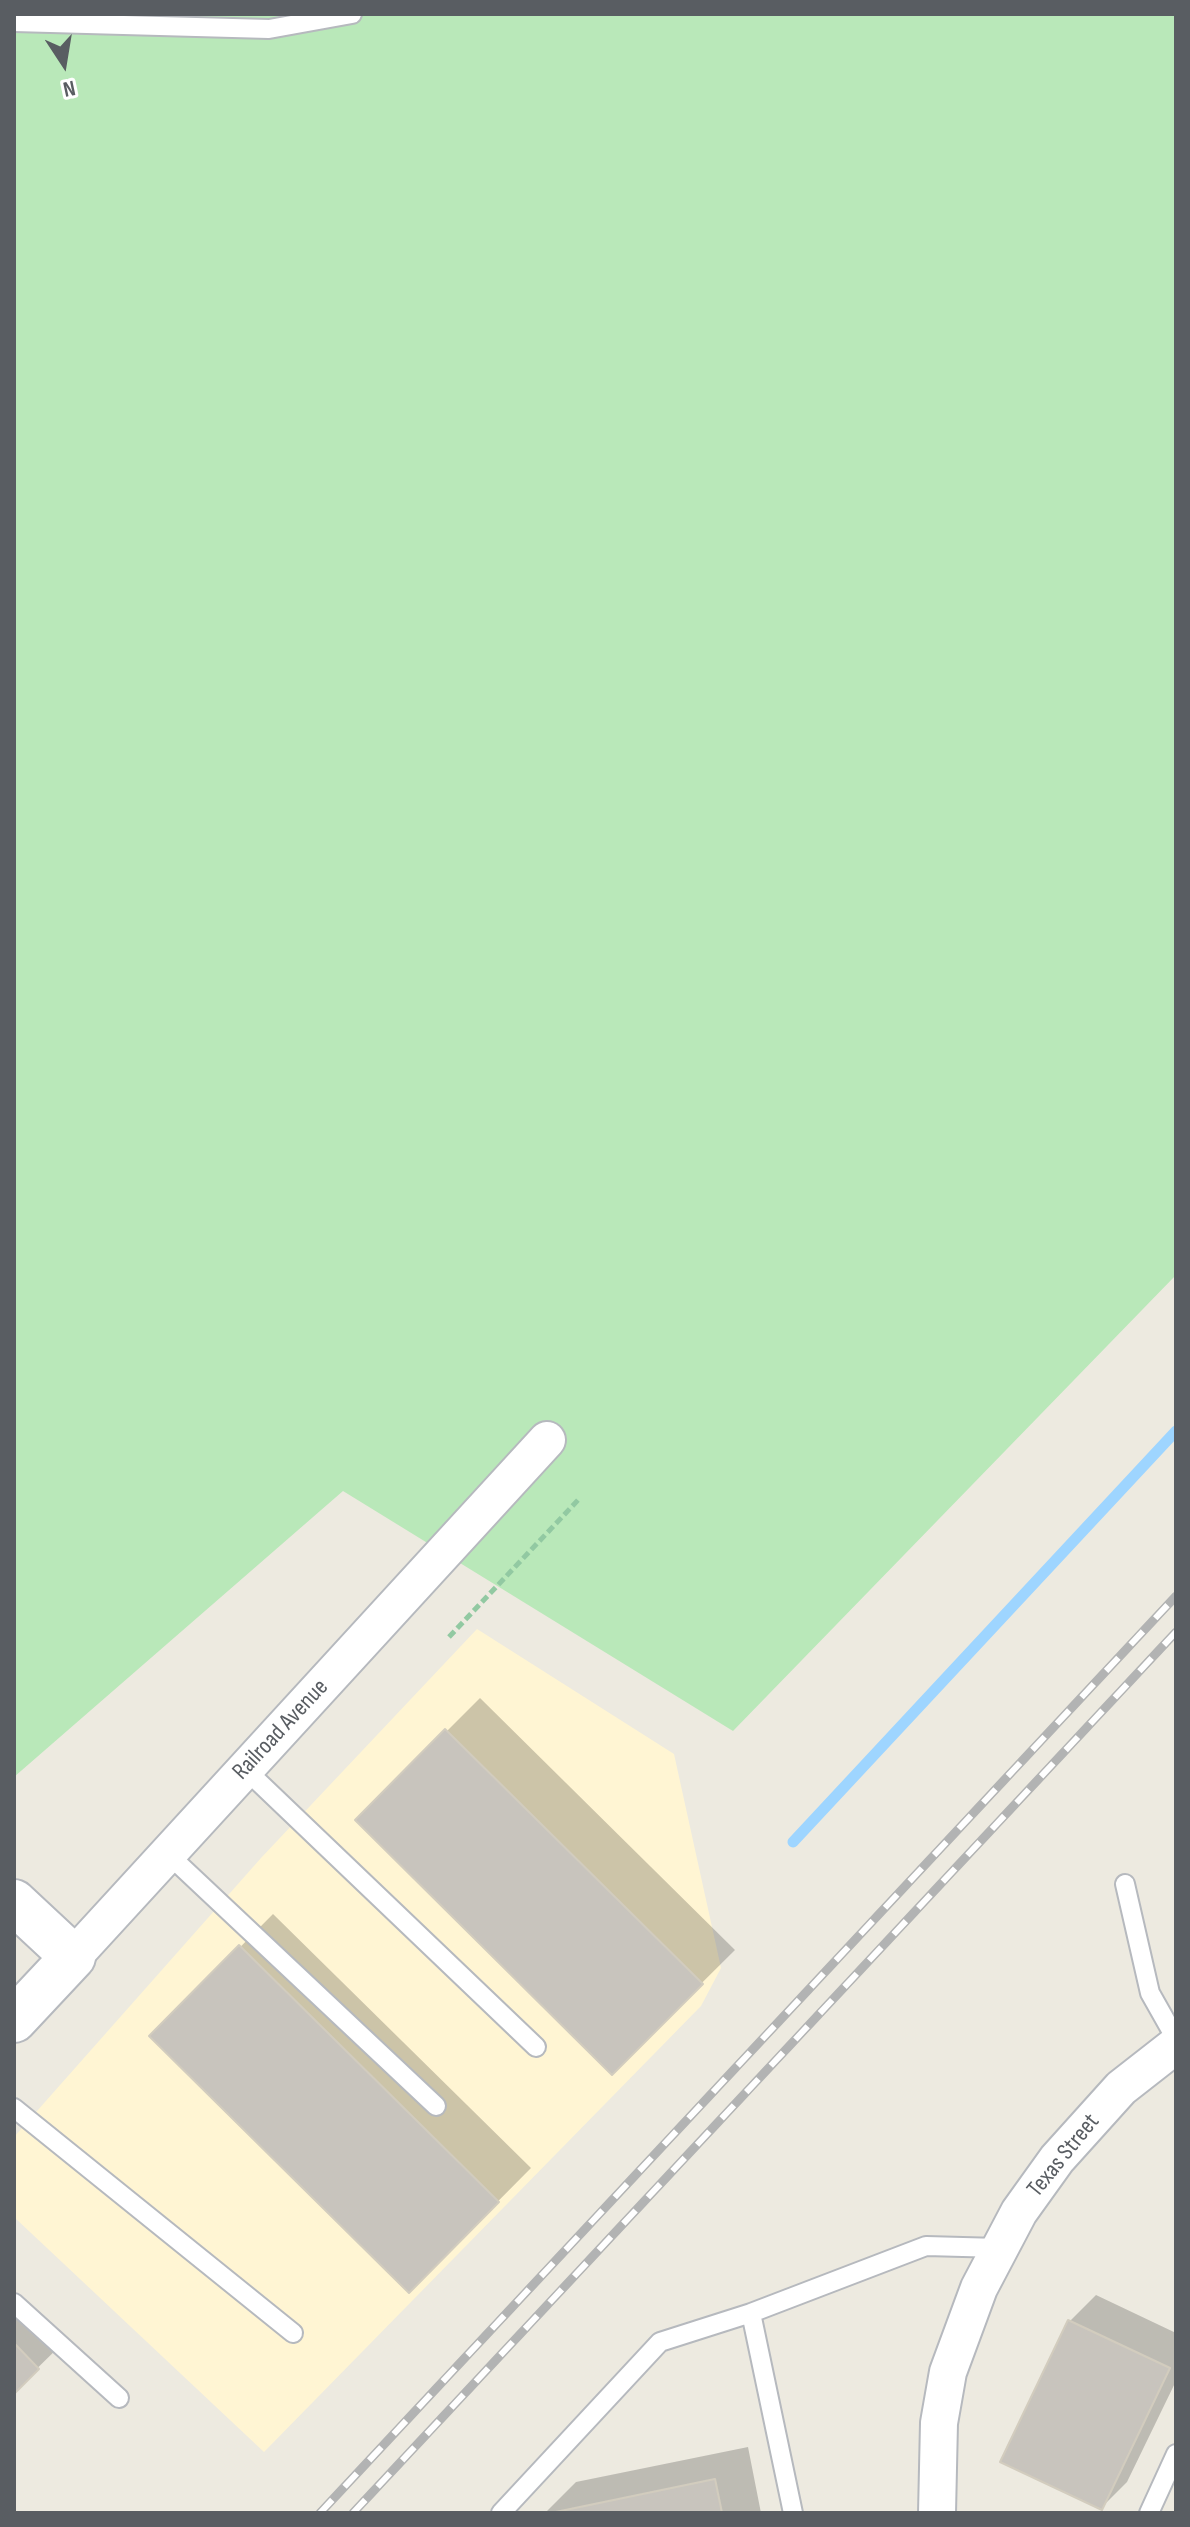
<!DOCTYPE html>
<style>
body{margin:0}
#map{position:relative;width:1190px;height:2527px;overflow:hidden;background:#edeae0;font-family:"Sofia Sans Condensed",sans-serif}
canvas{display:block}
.frame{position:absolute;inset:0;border:16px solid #595d62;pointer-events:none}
.north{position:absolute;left:24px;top:24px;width:80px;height:80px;-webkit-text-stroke:6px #fff;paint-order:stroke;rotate:168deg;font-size:22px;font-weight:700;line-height:32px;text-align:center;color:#595d62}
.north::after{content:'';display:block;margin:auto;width:28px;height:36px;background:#595d62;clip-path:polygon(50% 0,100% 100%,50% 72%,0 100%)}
</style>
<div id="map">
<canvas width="1190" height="2527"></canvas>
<div class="frame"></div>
<div class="north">N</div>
</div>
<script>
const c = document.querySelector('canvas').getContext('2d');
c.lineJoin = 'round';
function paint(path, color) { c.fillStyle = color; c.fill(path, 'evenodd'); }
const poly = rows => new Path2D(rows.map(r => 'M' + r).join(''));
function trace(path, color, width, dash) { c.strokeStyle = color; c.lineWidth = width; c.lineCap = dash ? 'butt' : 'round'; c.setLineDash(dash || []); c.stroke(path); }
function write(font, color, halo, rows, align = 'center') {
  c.font = font + ' "Sofia Sans Condensed",sans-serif'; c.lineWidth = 6; c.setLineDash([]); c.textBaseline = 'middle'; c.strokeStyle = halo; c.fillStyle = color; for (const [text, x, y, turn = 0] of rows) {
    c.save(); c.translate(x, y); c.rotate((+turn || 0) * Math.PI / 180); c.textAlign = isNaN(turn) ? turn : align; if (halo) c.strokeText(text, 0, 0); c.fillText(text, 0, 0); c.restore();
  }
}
const commercial = poly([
 [477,1629,674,1754,721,1968,701,2006,264,2452,14,2217,14,2137,261,1858]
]);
const green = poly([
 [14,14,1176,14,1176,1275,733,1731,343,1491,14,1777]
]);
const shadow = poly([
 [480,1698,735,1950,612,2072,358,1820],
 [273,1914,531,2168,409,2291,152,2036],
 [14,2291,64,2342,14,2391],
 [1096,2295,1176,2333,1176,2381,1127,2482,1101,2508,1002,2461,1070,2321],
 [748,2447,761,2513,545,2513,576,2482]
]);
const stream = poly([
 [793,1842,1176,1431]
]);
const building = poly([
 [445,1729,703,1984,612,2075,355,1820,445,1729],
 [239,1945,499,2202,409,2293,149,2036,239,1945],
 [1068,2320,1170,2368,1102,2510,1000,2462,1068,2320],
 [14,2343,39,2369,14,2394,14,2343],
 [715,2479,722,2513,551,2513,715,2479]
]);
const path = poly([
 [449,1637,579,1499]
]);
const service = poly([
 [14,22,269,29,352,14],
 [245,1769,536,2047],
 [168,1854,436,2106],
 [1125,1884,1150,1993,1176,2039],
 [14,2108,293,2333],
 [14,2303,119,2398],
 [501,2513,660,2342,751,2313],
 [793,2513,751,2313,926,2246,1000,2248],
 [1149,2513,1176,2454]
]);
const minor = poly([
 [73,1957,547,1440],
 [937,2513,939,2423,948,2372,979,2288,1019,2212,1057,2159,1121,2088,1176,2045]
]);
const tertiary = poly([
 [14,1902,73,1957,14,2020]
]);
const rail = poly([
 [320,2513,1176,1596],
 [353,2513,1176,1632]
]);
const streetNames = [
 ["Railroad Avenue",281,1730,-47],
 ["Texas Street",1064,2156,-51]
];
paint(commercial, '#fff5d3');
paint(green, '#b9e8b9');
paint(shadow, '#0003');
trace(stream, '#9ed5ff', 11);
paint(building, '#c8c4bd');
trace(building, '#d2ccbe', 2);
trace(service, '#b6b9be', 22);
trace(minor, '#b6b9be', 40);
trace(tertiary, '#b6b9be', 48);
trace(path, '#92c9a2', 5, [8, 4]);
trace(service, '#fff', 18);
trace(minor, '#fff', 36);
trace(tertiary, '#fff', 44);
trace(rail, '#b2b3b3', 9);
trace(rail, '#fff', 6, [18]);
write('24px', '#595d62', '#fff', streetNames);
</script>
